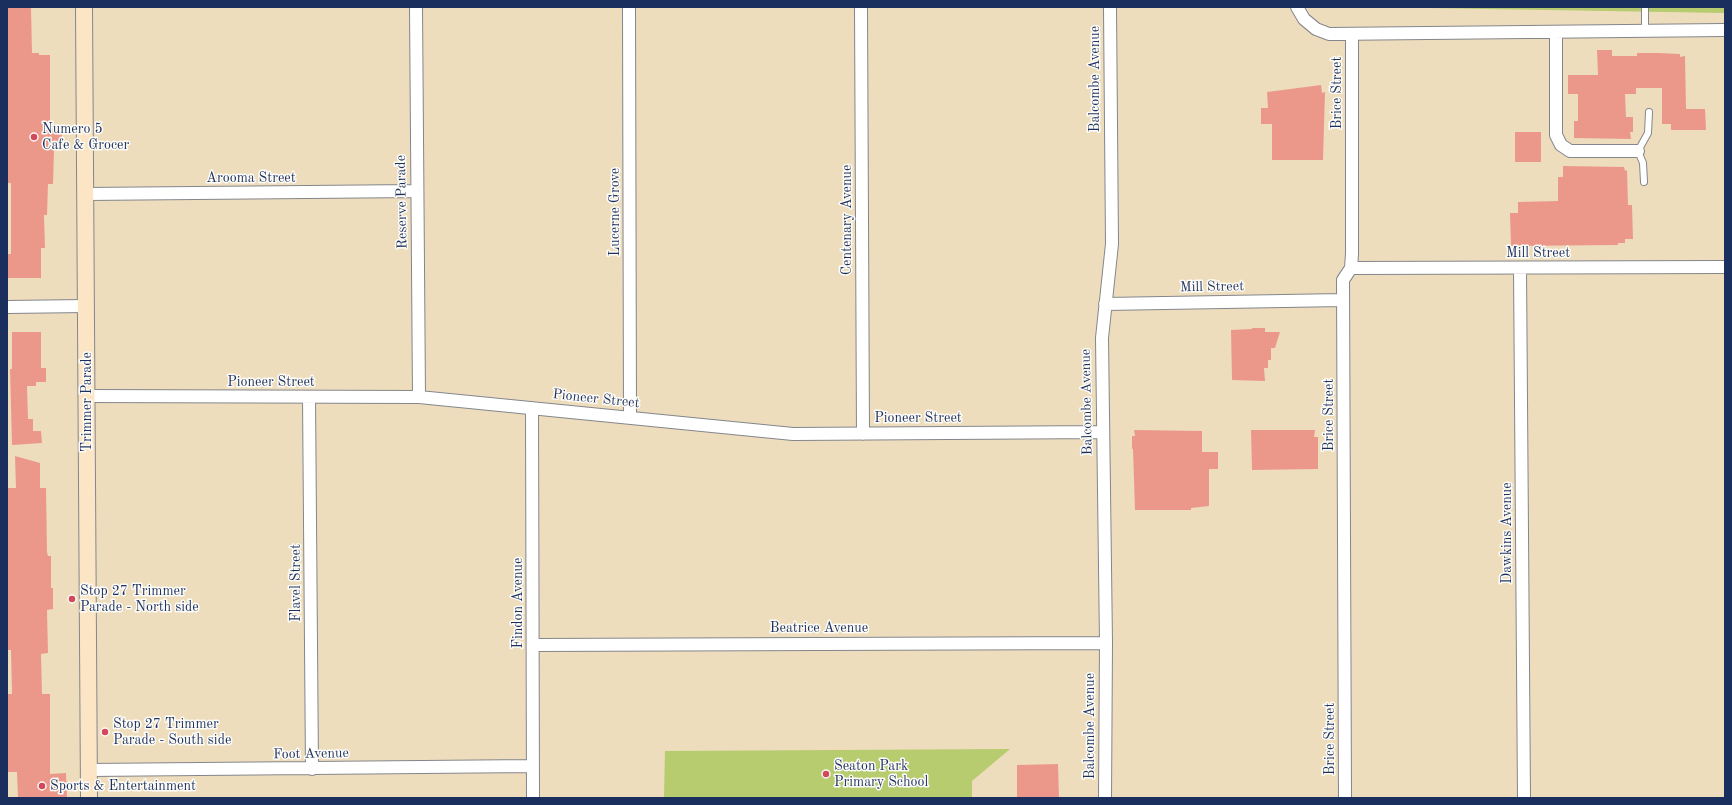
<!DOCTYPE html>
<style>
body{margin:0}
#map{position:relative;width:1732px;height:805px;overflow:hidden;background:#eeddbc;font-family:"Old Standard TT",serif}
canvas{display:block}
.frame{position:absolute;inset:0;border:8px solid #1b2f5e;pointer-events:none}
</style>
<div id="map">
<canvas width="1732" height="805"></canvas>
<div class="frame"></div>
</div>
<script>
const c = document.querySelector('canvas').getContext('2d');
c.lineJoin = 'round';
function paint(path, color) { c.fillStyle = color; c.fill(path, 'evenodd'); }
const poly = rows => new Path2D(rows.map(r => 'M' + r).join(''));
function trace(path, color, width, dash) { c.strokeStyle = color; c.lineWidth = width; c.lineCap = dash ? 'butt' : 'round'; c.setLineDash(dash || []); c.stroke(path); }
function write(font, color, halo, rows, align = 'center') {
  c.font = font + ' "Old Standard TT",serif'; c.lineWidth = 3; c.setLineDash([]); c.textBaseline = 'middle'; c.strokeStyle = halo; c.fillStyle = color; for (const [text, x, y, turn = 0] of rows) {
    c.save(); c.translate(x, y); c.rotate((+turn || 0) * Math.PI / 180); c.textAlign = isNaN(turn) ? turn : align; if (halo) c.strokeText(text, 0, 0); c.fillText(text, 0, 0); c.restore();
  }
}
const green = poly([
 [1367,7,1725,7,1725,13],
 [1010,749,972,781,972,798,664,798,665,751]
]);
const building = poly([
 [7,7,31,7,32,53,39,53,39,55,50,55,50,127,62,127,62,150,54,150,53,184,48,184,47,215,44,215,45,248,41,248,41,278,7,278,7,254,11,254,11,183,7,183],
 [1597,50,1612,50,1612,56,1637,56,1637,53,1658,53,1680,54,1680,57,1685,56,1686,109,1705,109,1706,130,1671,130,1671,124,1662,124,1662,88,1636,88,1636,94,1625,94,1626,117,1633,117,1633,132,1630,132,1631,139,1574,138,1574,121,1578,121,1578,94,1568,94,1568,75,1598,75],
 [1321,85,1322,93,1325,92,1323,160,1272,160,1272,124,1261,124,1261,108,1268,108,1267,92],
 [1515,132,1541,132,1541,162,1515,162],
 [1563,166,1624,167,1625,171,1627,170,1628,205,1632,205,1633,239,1625,239,1625,243,1618,243,1618,245,1511,246,1510,213,1518,213,1518,202,1558,201,1558,177,1563,177],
 [1252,328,1265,328,1265,332,1280,332,1275,348,1271,348,1271,360,1268,360,1268,368,1264,368,1265,381,1232,380,1231,330,1252,329],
 [12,332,41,332,41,368,46,368,46,382,36,382,36,386,27,386,28,419,33,419,33,431,41,431,42,443,12,445,10,369,12,369],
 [1134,430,1202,431,1202,452,1218,452,1218,469,1209,469,1209,506,1191,508,1191,510,1135,510,1133,449,1132,449,1132,436,1135,436],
 [1251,430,1315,430,1314,437,1318,437,1318,469,1252,470],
 [15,456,40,463,40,488,46,488,47,552,48,556,51,556,51,588,53,588,53,609,47,610,48,653,41,654,42,694,50,694,50,774,66,773,67,798,18,798,17,772,7,772,7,694,12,694,11,650,7,650,7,488,16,488],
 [1058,764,1059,798,1017,798,1017,765]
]);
const service = poly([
 [1645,7,1645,30],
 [1644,182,1643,163,1638,151,1648,133,1649,112]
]);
const minor = poly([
 [416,7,419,397],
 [629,7,630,418],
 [861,7,863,434],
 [1297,7,1304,19,1316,29,1329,34,1725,30],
 [1556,32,1556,135,1561,145,1570,151,1638,151],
 [85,194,417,191],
 [1351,268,1725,267],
 [1520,268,1524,798],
 [1105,304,1343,300],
 [7,307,86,306],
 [87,396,419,397,793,434,1103,432],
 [309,397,312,769],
 [532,408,533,798],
 [533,645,1106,643],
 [89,770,533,766],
 [1105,798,1106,643,1102,338,1112,244,1110,7],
 [1345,798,1343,280,1351,268,1352,254,1352,34]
]);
const secondary = poly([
 [84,7,89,798]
]);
const markers = [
 [34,137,4,"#d1495b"],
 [72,599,4,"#d1495b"],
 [105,732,4,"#d1495b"],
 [826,774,4,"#d1495b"],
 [42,786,4,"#d1495b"]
];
const streetNames = [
 ["Balcombe Avenue",1095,79,-90],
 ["Brice Street",1337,93,-90],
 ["Arooma Street",251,178],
 ["Reserve Parade",402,202,-91],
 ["Lucerne Grove",615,212,-90],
 ["Centenary Avenue",847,220,-90],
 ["Mill Street",1538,253],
 ["Mill Street",1212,287,-1],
 ["Pioneer Street",271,382],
 ["Pioneer Street",596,399,6],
 ["Trimmer Parade",87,402,-90],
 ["Balcombe Avenue",1087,402,-91],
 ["Brice Street",1329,415,-90],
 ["Pioneer Street",918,418],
 ["Dawkins Avenue",1507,533,-90],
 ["Flavel Street",296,583,-90],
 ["Findon Avenue",518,603,-90],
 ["Beatrice Avenue",819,628],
 ["Balcombe Avenue",1090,726,-90],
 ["Brice Street",1330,739,-90],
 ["Foot Avenue",311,754,-1]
];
const poiNames = [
 ["Numero 5",42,129],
 ["Cafe & Grocer",42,145],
 ["Stop 27 Trimmer",80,591],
 ["Parade - North side",80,607],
 ["Stop 27 Trimmer",113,724],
 ["Parade - South side",113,740],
 ["Seaton Park",834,766],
 ["Primary School",834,782],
 ["Sports & Entertainment",50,786]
];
paint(green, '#b7cb6f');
paint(building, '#eb988b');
trace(service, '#84868d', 8);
trace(minor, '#84868d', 14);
trace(secondary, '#84868d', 18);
trace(service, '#fff', 6);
trace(minor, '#fff', 12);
trace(secondary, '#fce5c4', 16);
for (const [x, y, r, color] of markers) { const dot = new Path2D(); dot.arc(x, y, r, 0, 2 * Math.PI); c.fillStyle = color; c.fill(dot); trace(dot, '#fdfcf7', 1.5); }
write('14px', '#1b2f5e', '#fdfcf7', streetNames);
write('14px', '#1b2f5e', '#fdfcf7', poiNames, 'left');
</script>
